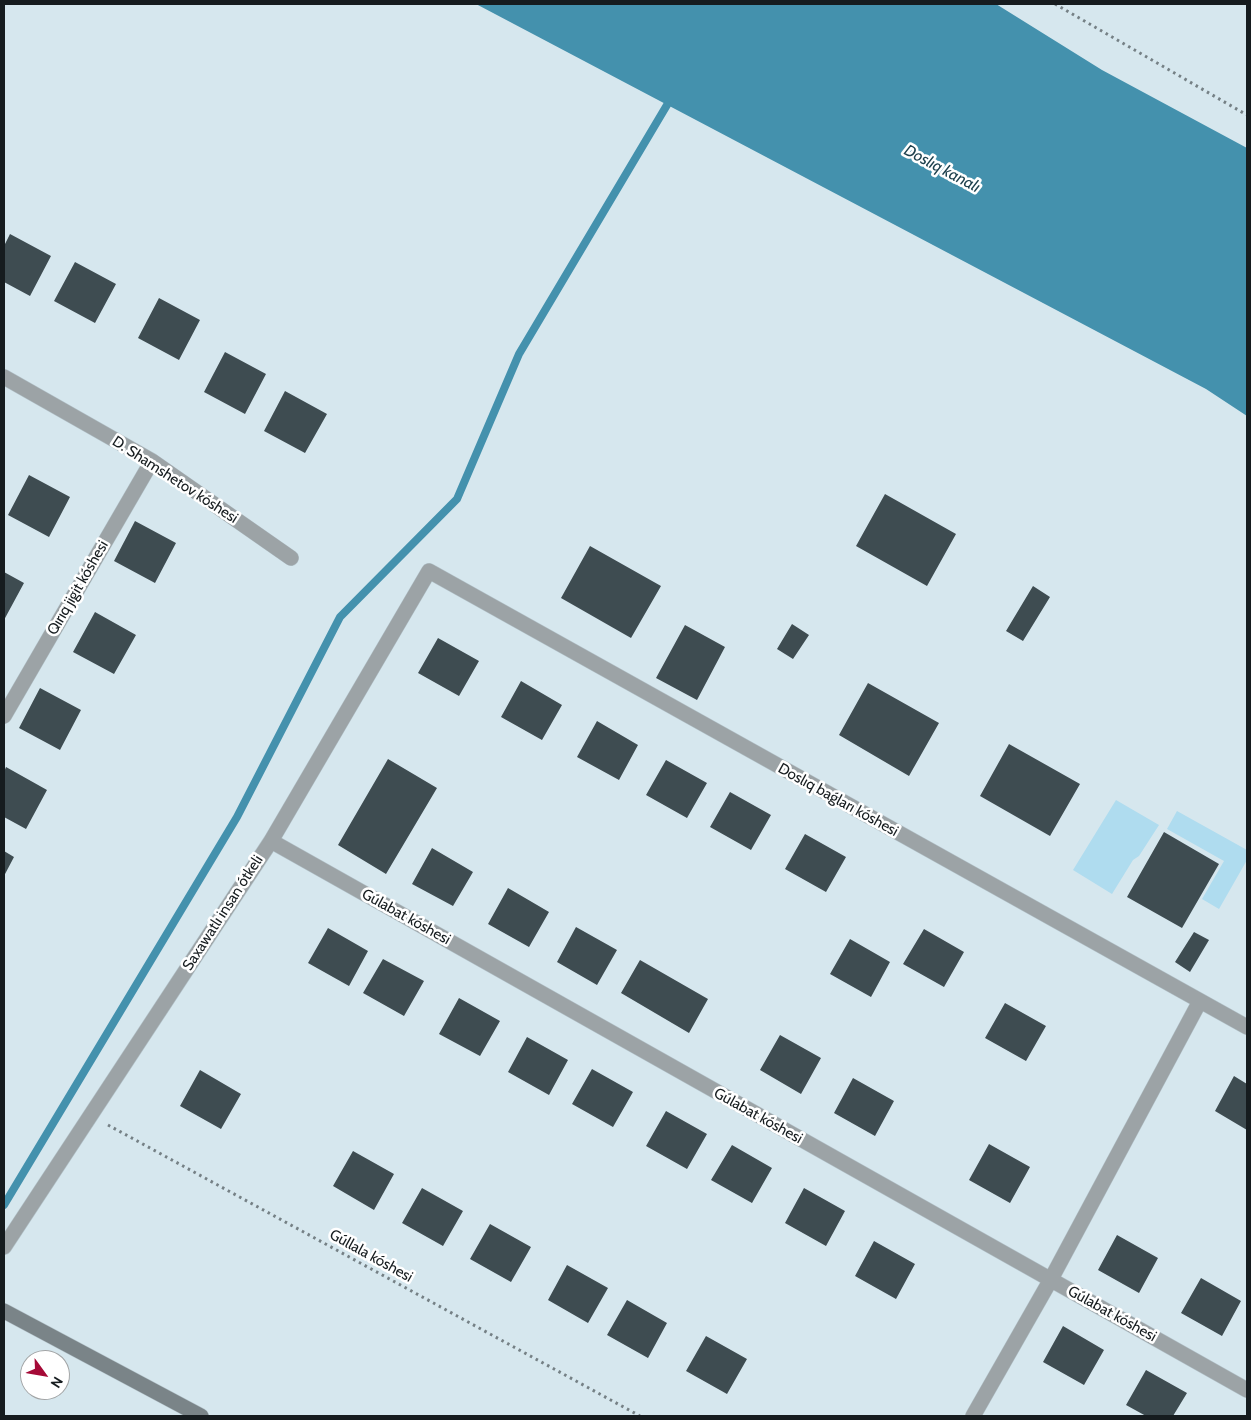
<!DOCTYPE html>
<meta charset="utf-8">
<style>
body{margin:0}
#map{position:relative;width:1251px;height:1420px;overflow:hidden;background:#d6e7ee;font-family:Cabin,sans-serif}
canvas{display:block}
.frame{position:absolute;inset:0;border:5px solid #161c1f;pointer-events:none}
.north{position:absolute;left:20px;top:1350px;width:50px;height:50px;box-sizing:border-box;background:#fff;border:1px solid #a2a4a5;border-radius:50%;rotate:122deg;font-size:14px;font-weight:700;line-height:20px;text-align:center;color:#161c1f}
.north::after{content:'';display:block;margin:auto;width:18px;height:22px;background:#a50a37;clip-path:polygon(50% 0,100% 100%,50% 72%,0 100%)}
</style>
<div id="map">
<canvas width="1251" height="1420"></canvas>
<div class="frame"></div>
<div class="north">N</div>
</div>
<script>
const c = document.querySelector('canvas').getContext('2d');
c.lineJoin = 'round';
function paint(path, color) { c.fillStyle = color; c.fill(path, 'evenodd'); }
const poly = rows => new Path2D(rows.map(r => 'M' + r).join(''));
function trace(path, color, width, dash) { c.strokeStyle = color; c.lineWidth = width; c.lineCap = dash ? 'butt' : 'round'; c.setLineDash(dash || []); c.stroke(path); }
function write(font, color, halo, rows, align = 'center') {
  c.font = font + ' Cabin,sans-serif'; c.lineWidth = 5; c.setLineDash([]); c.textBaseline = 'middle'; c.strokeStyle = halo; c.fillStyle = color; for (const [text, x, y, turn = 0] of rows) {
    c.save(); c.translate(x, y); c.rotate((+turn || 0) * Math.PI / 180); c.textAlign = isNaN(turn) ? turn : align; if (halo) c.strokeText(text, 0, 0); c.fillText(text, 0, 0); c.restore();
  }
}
const green = poly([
 [1116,800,1159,825,1139,856,1133,860,1112,894,1073,870],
 [1177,811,1247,850,1247,860,1219,909,1202,899,1224,861,1167,829]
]);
const water = poly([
 [476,4,996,4,1102,70,1247,148,1247,416,1206,389]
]);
const stream = poly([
 [4,1205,237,817,340,617,457,499,519,354,667,105]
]);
const building = poly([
 [10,234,51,256,30,296,4,282,4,246],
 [75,262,116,284,95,323,54,301],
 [159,298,200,320,179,360,138,338],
 [225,352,266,374,245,414,204,392],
 [285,391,327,414,305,453,264,431],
 [29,475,70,497,49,537,8,515],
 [885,494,956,534,927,586,856,546],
 [135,521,176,543,155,583,114,561],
 [590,546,661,586,631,638,561,598],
 [4,572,24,583,4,620],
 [1033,586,1050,597,1023,641,1006,631],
 [95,612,136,635,114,674,73,652],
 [792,624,809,635,793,659,777,649],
 [685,625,725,647,697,700,656,678],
 [438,638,479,661,459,696,418,673],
 [521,681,562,705,542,740,501,717],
 [868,683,939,723,909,776,839,735],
 [40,688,81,710,60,750,19,728],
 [597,721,638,745,619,780,577,757],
 [1009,744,1080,784,1050,836,980,796],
 [388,759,437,788,386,874,338,845],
 [666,760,707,783,687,818,646,795],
 [6,767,47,790,26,829,4,817,4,772],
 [730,792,771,815,751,850,710,827],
 [1164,832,1219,864,1182,928,1127,897],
 [805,834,846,857,826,892,785,869],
 [432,848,473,872,453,906,412,884],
 [4,851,14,857,4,876],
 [508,888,549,912,529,947,488,924],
 [576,927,617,950,597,985,557,962],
 [328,928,368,951,349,986,308,963],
 [924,929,964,952,944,987,903,964],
 [1194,932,1209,940,1190,972,1175,962],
 [850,939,890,962,871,997,830,974],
 [383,959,424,981,404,1016,363,993],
 [640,960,708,999,689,1033,621,993],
 [459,998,500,1021,480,1056,439,1034],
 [1005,1003,1046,1026,1026,1061,985,1038],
 [780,1035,821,1058,801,1094,760,1070],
 [527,1037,568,1060,549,1095,508,1072],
 [592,1069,633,1092,613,1127,572,1104],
 [200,1070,241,1094,221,1129,180,1106],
 [1234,1076,1247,1084,1247,1130,1215,1111],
 [853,1078,894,1101,875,1136,834,1113],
 [666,1111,707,1134,687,1169,646,1146],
 [989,1144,1030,1167,1010,1203,969,1180],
 [732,1145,772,1168,752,1203,711,1180],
 [353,1151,394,1174,374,1210,333,1186],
 [422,1188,463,1211,443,1246,402,1223],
 [804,1188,845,1211,826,1246,785,1223],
 [490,1224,531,1247,511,1282,470,1259],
 [1117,1235,1158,1258,1139,1293,1098,1270],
 [874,1241,915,1264,896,1299,855,1276],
 [567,1265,608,1288,588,1323,548,1300],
 [1201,1278,1241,1301,1222,1336,1181,1313],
 [627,1300,667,1323,648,1358,607,1335],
 [1063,1326,1104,1350,1084,1385,1043,1362],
 [706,1336,747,1359,727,1394,686,1371],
 [1146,1370,1187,1393,1173,1416,1146,1416,1126,1405]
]);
const path = poly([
 [1055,4,1247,115],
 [108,1125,640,1416]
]);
const minor = poly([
 [4,377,152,461,291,558],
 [4,716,152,461],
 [271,841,1247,1390],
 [4,1247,271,841,429,571,1247,1027],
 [973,1416,1050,1281,1200,1001]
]);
const secondary = poly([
 [4,1311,201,1416]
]);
const streetNames = [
 ["D. Shamshetov kóshesi",175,480,33],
 ["Qırıq jigit kóshesi",78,588,-60],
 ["Doslıq baǵları kóshesi",838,800,29],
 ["Saxawatlı insan ótkeli",223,913,-57],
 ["Gúlabat kóshesi",406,917,29],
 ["Gúlabat kóshesi",758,1116,29],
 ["Gúllala kóshesi",371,1256,29],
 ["Gúlabat kóshesi",1112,1314,29]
];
const waterNames = [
 ["Doslıq kanalı",942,169,28]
];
paint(green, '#afdcef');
paint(water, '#4491ad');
trace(stream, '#4491ad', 8);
paint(building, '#3e4c51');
trace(minor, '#b3c2c9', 16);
trace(secondary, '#b3c2c9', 16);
trace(path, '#758085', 3, [2.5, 4]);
trace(minor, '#9ca3a6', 15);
trace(secondary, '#7a8488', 15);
write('15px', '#161c1f', '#fff', streetNames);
write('italic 16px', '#1e414e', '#fff', waterNames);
</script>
